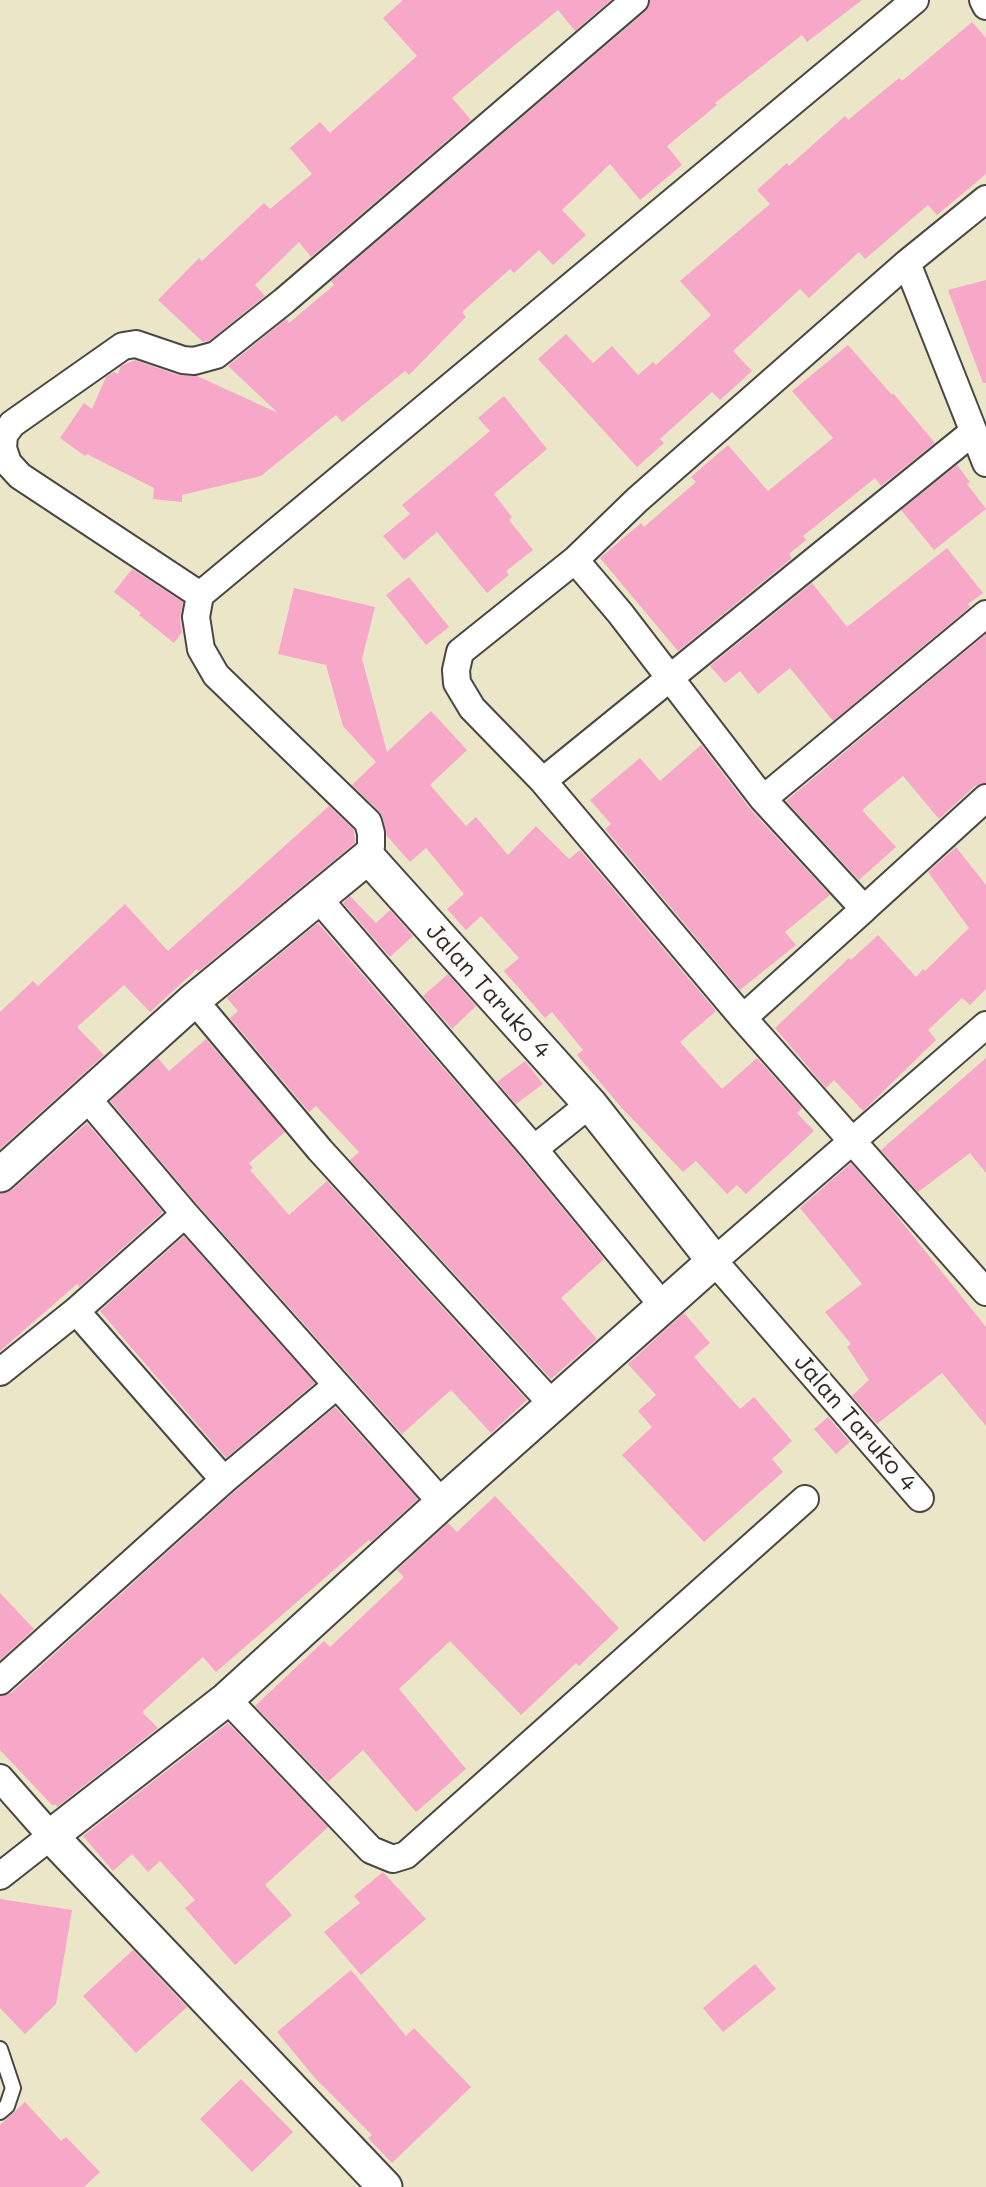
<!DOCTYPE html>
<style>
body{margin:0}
canvas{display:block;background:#ece6c9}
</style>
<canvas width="986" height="2187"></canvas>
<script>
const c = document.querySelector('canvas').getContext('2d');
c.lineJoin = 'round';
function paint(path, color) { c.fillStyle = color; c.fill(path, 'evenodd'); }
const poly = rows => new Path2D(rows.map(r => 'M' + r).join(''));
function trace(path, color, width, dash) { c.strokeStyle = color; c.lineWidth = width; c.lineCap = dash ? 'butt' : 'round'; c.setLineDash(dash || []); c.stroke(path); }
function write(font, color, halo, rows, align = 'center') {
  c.font = font + ' Mali,sans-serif'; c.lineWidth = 5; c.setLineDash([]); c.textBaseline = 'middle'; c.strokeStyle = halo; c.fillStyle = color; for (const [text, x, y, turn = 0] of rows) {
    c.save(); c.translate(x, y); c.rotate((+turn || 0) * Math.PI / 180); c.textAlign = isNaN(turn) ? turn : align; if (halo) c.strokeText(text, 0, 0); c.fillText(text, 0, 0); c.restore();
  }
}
const building = poly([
 [403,0,611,0,575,31,558,10,510,49,452,98,471,120,311,257,299,242,255,285,265,296,209,341,203,342,158,300,199,258,202,261,264,203,270,209,312,174,290,148,320,122,330,133,417,56,383,18],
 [650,0,862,0,807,42,802,35,715,103,717,105,667,146,682,165,640,200,610,164,562,210,586,235,553,265,539,250,514,273,510,269,462,312,466,317,409,375,405,371,342,422,336,415,261,476,182,495,182,502,153,499,154,488,87,454,85,456,60,438,84,403,92,409,106,377,114,372,118,374,121,366,135,360,178,375,197,376,278,413,228,366,286,319,289,323,334,285,331,281,645,12],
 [972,22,986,38,986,174,937,215,928,205,865,259,859,252,809,298,800,289,733,351,752,371,720,400,712,392,660,439,664,443,637,467,538,359,566,334,593,363,612,346,638,375,653,362,656,365,711,315,680,281,770,204,757,190,787,163,789,166,845,116,848,120,899,78,902,81],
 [986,280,986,383,983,383,948,290],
 [848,345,892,395,893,393,935,443,881,486,875,478,803,536,806,540,789,554,792,558,678,651,600,558,641,523,644,527,696,482,691,477,728,445,768,491,833,438,792,391],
 [504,396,547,449,494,494,512,517,509,520,533,550,506,571,509,575,487,593,437,532,404,560,383,536,410,514,402,505,490,431,478,418],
 [957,465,970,482,967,484,986,509,934,550,901,510],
 [947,548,983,593,968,604,970,607,833,721,790,668,758,694,740,671,725,683,710,666,812,583,847,627],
 [132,569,183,602,180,619,182,632,174,643,139,615,141,613,114,592],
 [409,577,449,627,426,645,386,595],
 [294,588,375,607,362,659,387,752,431,711,467,750,430,785,466,826,476,817,508,855,536,826,569,859,580,850,716,1011,680,1042,722,1089,757,1058,802,1108,797,1113,814,1131,746,1194,737,1185,727,1194,696,1161,683,1172,621,1107,577,1055,583,1050,552,1012,545,1018,504,971,519,958,481,916,466,930,447,909,464,894,426,848,410,862,387,836,383,818,379,811,352,785,376,762,343,726,326,665,278,654],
 [986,634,986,783,975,786,939,819,903,776,862,810,896,847,859,880,786,801],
 [701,745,751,810,830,895,785,932,796,945,740,990,605,829,611,824,590,800,640,758,660,781],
 [329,806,354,830,355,843,199,971,197,969,150,1012,124,985,77,1027,104,1055,0,1149,0,1012,33,981,38,986,125,904,168,951],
 [956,847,986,885,986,989,970,1005,962,998,928,1030,936,1040,863,1111,834,1080,826,1088,775,1028,849,958,851,960,878,935,916,977,923,969,925,971,969,928,928,872],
 [350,896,376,923,390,910,413,936,390,957,343,903],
 [318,923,522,1159,604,1259,561,1298,597,1339,551,1379,350,1160,359,1152,316,1106,309,1112,230,1018,238,1011,227,998],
 [448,974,476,1006,452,1029,423,996],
 [206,1039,285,1132,249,1163,253,1168,250,1170,289,1215,327,1181,527,1400,491,1433,451,1390,402,1434,197,1204,110,1101,158,1058,169,1071],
 [986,1058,986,1173,970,1153,918,1192,881,1150],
 [525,1061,543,1084,516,1104,497,1082],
 [87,1123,163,1212,79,1287,77,1284,0,1351,0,1194,13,1189],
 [851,1163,893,1211,986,1327,986,1426,942,1373,877,1424,852,1396,869,1380,847,1347,851,1344,825,1312,862,1284,800,1208],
 [184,1236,315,1383,226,1458,100,1311],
 [684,1313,710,1343,694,1357,740,1409,754,1397,792,1441,772,1459,783,1472,704,1542,622,1455,652,1427,638,1411,656,1395,628,1364],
 [335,1407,418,1499,371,1542,369,1540,364,1544,216,1672,203,1657,142,1712,158,1728,57,1807,55,1804,53,1806,0,1750,0,1696,11,1693,234,1492],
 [828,1417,850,1442,836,1454,814,1429],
 [495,1496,619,1628,579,1666,576,1663,521,1715,450,1641,399,1689,466,1769,416,1812,363,1750,328,1782,255,1706,324,1641,330,1647,404,1577,397,1570,448,1523,457,1532],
 [0,1593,34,1629,0,1660],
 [228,1723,328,1827,265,1885,292,1915,235,1965,185,1908,195,1900,160,1861,148,1872,132,1854,113,1871,83,1836],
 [383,1872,426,1919,361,1975,324,1932,360,1903,354,1896],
 [0,1899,72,1910,56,2004,25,2034,0,2008],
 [133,1950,187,2007,136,2053,83,1996],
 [755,1964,776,1989,723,2032,703,2008],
 [351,1970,406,2036,414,2028,471,2087,392,2163,368,2138,372,2135,315,2078,277,2032],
 [241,2079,293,2132,252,2172,200,2119],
 [25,2102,61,2141,66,2137,100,2172,84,2187,0,2187,0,2125]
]);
const service = poly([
 [0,2049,13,2088,7,2106,0,2112]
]);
const minor = poly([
 [983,0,986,6],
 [907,263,986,463],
 [575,560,460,652,456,670,457,683,472,708,543,781,743,1018,986,1292],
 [200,595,20,476,8,463,3,448,4,435,12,424,123,346,136,344,183,360,194,361,216,355,284,301,635,0],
 [543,781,973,432],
 [763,799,986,614],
 [368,857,371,846,371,833,368,822,216,675,201,649,196,617,200,595,915,0],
 [318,898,534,1149],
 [864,909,986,798],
 [194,1000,320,1150,553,1405],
 [743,1018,864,909,763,799,620,613,575,560,637,500,907,263,986,199],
 [86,1097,185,1214,442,1503],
 [590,1104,534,1149,663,1306],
 [76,1311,224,1480],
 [0,1372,76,1311,185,1214],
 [920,1498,714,1261,986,1025],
 [0,1681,224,1480,337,1385],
 [227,1699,371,1850,393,1859,406,1855,805,1499],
 [0,1778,51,1836,0,1876]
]);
const tertiary = poly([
 [0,1175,194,1000,368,857,590,1104,714,1261,442,1503,227,1699,51,1836,385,2187]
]);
const streetNames = [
 ["Jalan Taruko 4",488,991,48],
 ["Jalan Taruko 4",855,1423,49]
];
paint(building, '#f7a7c8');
trace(service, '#484743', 18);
trace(minor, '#484743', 30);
trace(tertiary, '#484743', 37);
trace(service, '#fff', 14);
trace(minor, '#fff', 26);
trace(tertiary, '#fff', 33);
write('24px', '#2b2b2b', '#fdfcf7', streetNames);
</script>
